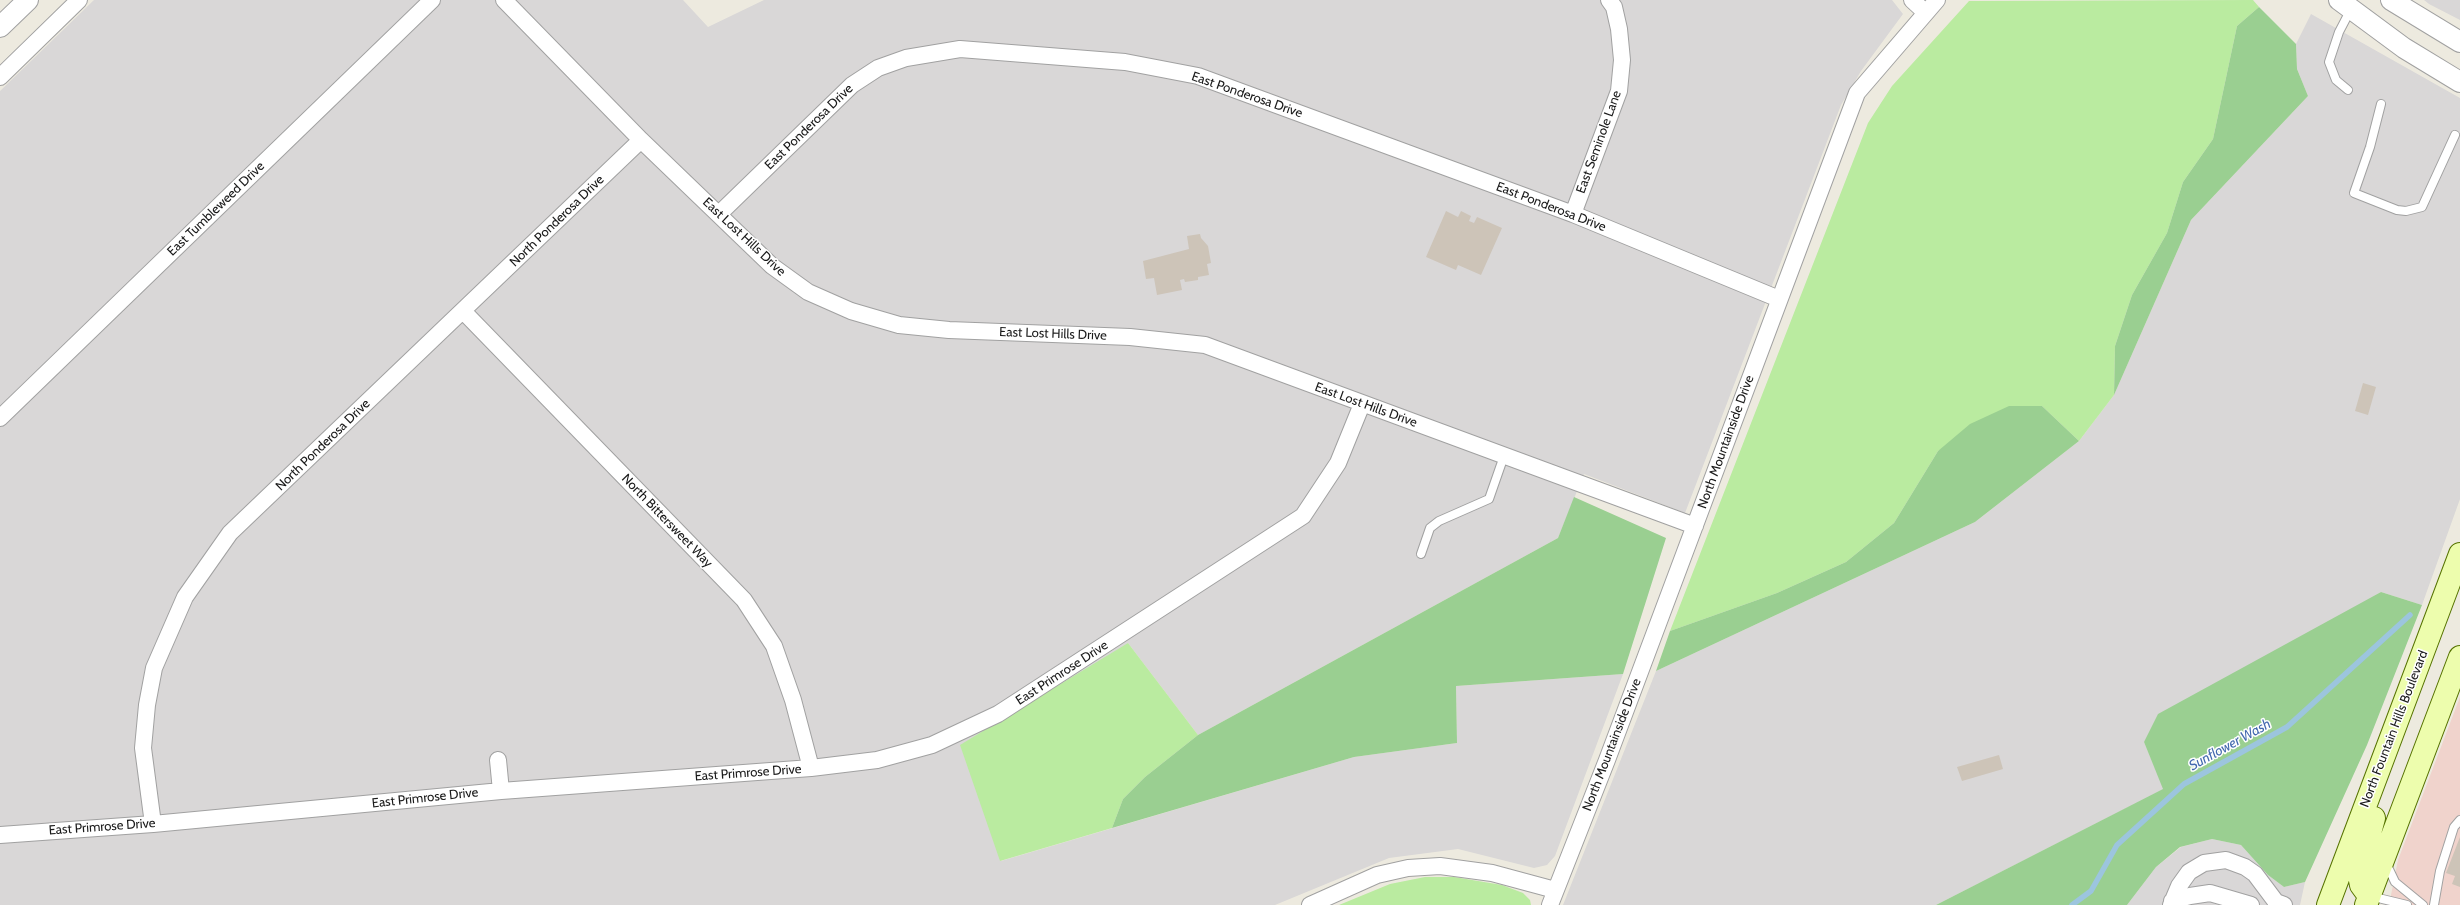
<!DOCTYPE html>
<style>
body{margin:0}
canvas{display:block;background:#edeadf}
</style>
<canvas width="2460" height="905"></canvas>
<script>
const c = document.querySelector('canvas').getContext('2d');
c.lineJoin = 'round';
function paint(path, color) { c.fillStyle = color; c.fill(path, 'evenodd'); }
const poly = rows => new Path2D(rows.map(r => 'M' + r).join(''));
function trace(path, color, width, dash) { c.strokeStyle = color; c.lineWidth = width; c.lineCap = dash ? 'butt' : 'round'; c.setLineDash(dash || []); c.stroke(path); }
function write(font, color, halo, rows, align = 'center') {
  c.font = font + ' Cabin,sans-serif'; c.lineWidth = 3; c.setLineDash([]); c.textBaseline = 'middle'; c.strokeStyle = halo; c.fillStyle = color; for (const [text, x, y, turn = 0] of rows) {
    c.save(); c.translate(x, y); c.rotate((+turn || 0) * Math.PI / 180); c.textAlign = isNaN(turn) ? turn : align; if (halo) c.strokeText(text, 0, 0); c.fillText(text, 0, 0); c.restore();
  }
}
const residential = poly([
 [94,0,683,0,708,27,764,0,1892,0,1903,14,1861,71,1841,105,1685,513,1584,474,1558,538,1198,735,1128,643,1001,861,1354,757,1457,743,1456,686,1623,674,1555,856,1547,865,1534,868,1458,849,1389,858,1275,905,0,905,0,91],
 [2424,0,2460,0,2460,20,2429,4],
 [2311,14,2460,98,2460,499,2422,605,2381,592,2144,742,2164,789,1936,905,1563,905,1656,671,1975,522,2079,441,2114,395,2191,220,2308,96,2297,69,2296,44],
 [2212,839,2241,845,2268,875,2284,887,2305,882,2300,905,2127,905,2156,867,2181,847]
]);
const commercial = poly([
 [2460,697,2460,905,2389,905,2398,860]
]);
const grass = poly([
 [2253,0,2259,7,2237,26,2213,139,2183,182,2167,233,2132,295,2115,346,2114,395,2079,441,2042,406,1938,451,1894,523,1846,562,1777,593,1670,631,1868,123,1892,86,1969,1],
 [1128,643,1198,735,1145,777,1123,799,1112,828,1000,861,960,745],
 [1425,877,1454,877,1502,885,1523,893,1530,900,1531,905,1339,905,1390,884]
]);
const forest = poly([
 [2259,7,2296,44,2297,69,2308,96,2191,220,2114,395,2115,346,2132,295,2167,233,2183,182,2213,139,2237,26],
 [2009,406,2042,406,2079,441,1975,522,1656,671,1670,631,1777,593,1846,562,1894,523,1938,451,1970,424],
 [1574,497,1666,538,1623,674,1456,686,1457,743,1354,757,1112,828,1123,799,1145,777,1198,735,1558,538],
 [2381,592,2422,605,2367,745,2305,882,2284,887,2268,875,2241,845,2212,839,2180,847,2156,867,2127,905,1936,905,2163,789,2144,742,2158,714]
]);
const stream = poly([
 [2072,905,2091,891,2117,845,2184,784,2287,727,2410,615]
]);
const building = poly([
 [1446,211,1458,217,1461,211,1471,216,1469,221,1474,223,1477,217,1502,228,1481,275,1458,265,1456,270,1426,257],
 [1200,234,1201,238,1208,246,1211,263,1207,264,1209,275,1198,277,1198,280,1185,282,1184,279,1180,280,1182,290,1157,295,1154,278,1146,279,1143,261,1189,249,1187,236],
 [2363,383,2376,387,2368,415,2355,411],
 [1999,755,2003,769,1962,781,1957,767],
 [2460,837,2460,887,2452,884,2455,876,2446,873]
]);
const service = poly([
 [2348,90,2336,80,2329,62,2339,32,2351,9],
 [2381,104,2370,147,2354,193,2397,210,2406,211,2422,207,2455,135],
 [1421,554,1430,528,1439,521,1489,499,1504,456],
 [2386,863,2395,882,2423,905],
 [2370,896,2407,905],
 [2434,905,2440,871,2454,827,2460,820]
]);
const minor = poly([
 [504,0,641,140,772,266,808,292,851,311,899,325,949,330,1130,337,1205,345,1695,526],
 [1912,0,1925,12],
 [0,77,79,0],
 [719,214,852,85,878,68,906,58,960,49,1125,62,1198,76,1573,214,1779,299],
 [1573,214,1619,91,1622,60,1619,29,1614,7,1609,0],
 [463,311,744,600,774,646,793,700,811,768],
 [0,418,432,0],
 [498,760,501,791],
 [153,824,143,748,147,705,154,668,185,597,230,533,641,140],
 [0,835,153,824,501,791,811,768,877,760,932,745,998,714,1303,516,1338,463,1362,404],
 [2172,901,2190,896,2210,893,2251,905],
 [1310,905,1377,875,1408,868,1440,866,1492,873,1555,890],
 [1550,905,1607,760,1857,93,1937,0],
 [2171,905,2179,886,2189,872,2204,863,2226,860,2245,867,2255,874,2276,902,2284,905]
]);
const tertiary = poly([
 [2339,0,2404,48,2460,82],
 [2391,0,2460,42],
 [0,27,28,0]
]);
const secondary = poly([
 [2369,896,2361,885,2359,875,2374,818],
 [2328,905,2460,554],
 [2366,905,2460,657]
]);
const streetNames = [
 ["East Ponderosa Drive",1247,95,19],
 ["East Ponderosa Drive",809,127,-44],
 ["East Seminole Lane",1599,142,-70],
 ["East Ponderosa Drive",1551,207,21],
 ["East Tumbleweed Drive",216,209,-44],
 ["North Ponderosa Drive",557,221,-44],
 ["East Lost Hills Drive",744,237,43],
 ["East Lost Hills Drive",1053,334,2],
 ["East Lost Hills Drive",1366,405,20],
 ["North Mountainside Drive",1726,442,-70],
 ["North Ponderosa Drive",323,445,-44],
 ["North Bittersweet Way",667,521,46],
 ["East Primrose Drive",1062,673,-33],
 ["North Fountain Hills Boulevard",2394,729,-69],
 ["North Mountainside Drive",1612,745,-69],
 ["East Primrose Drive",748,773,-4],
 ["East Primrose Drive",425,798,-6],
 ["East Primrose Drive",102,827,-4]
];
const waterNames = [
 ["Sunflower Wash",2230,745,-29]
];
paint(residential, '#d9d7d7');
paint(commercial, '#f0d3cc');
paint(grass, '#baeba0');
paint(forest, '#9acf91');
trace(stream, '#9cc5de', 5.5);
paint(building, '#cdc4b8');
trace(service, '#a1a1a1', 10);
trace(minor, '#a1a1a1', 18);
trace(tertiary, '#a1a1a1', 22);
trace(secondary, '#567300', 24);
trace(service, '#fff', 8);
trace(minor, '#fff', 16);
trace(tertiary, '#fff', 20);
trace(secondary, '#edfdad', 22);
write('13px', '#1a1a1a', '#fff', streetNames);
write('italic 14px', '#4369ae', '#fff', waterNames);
</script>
